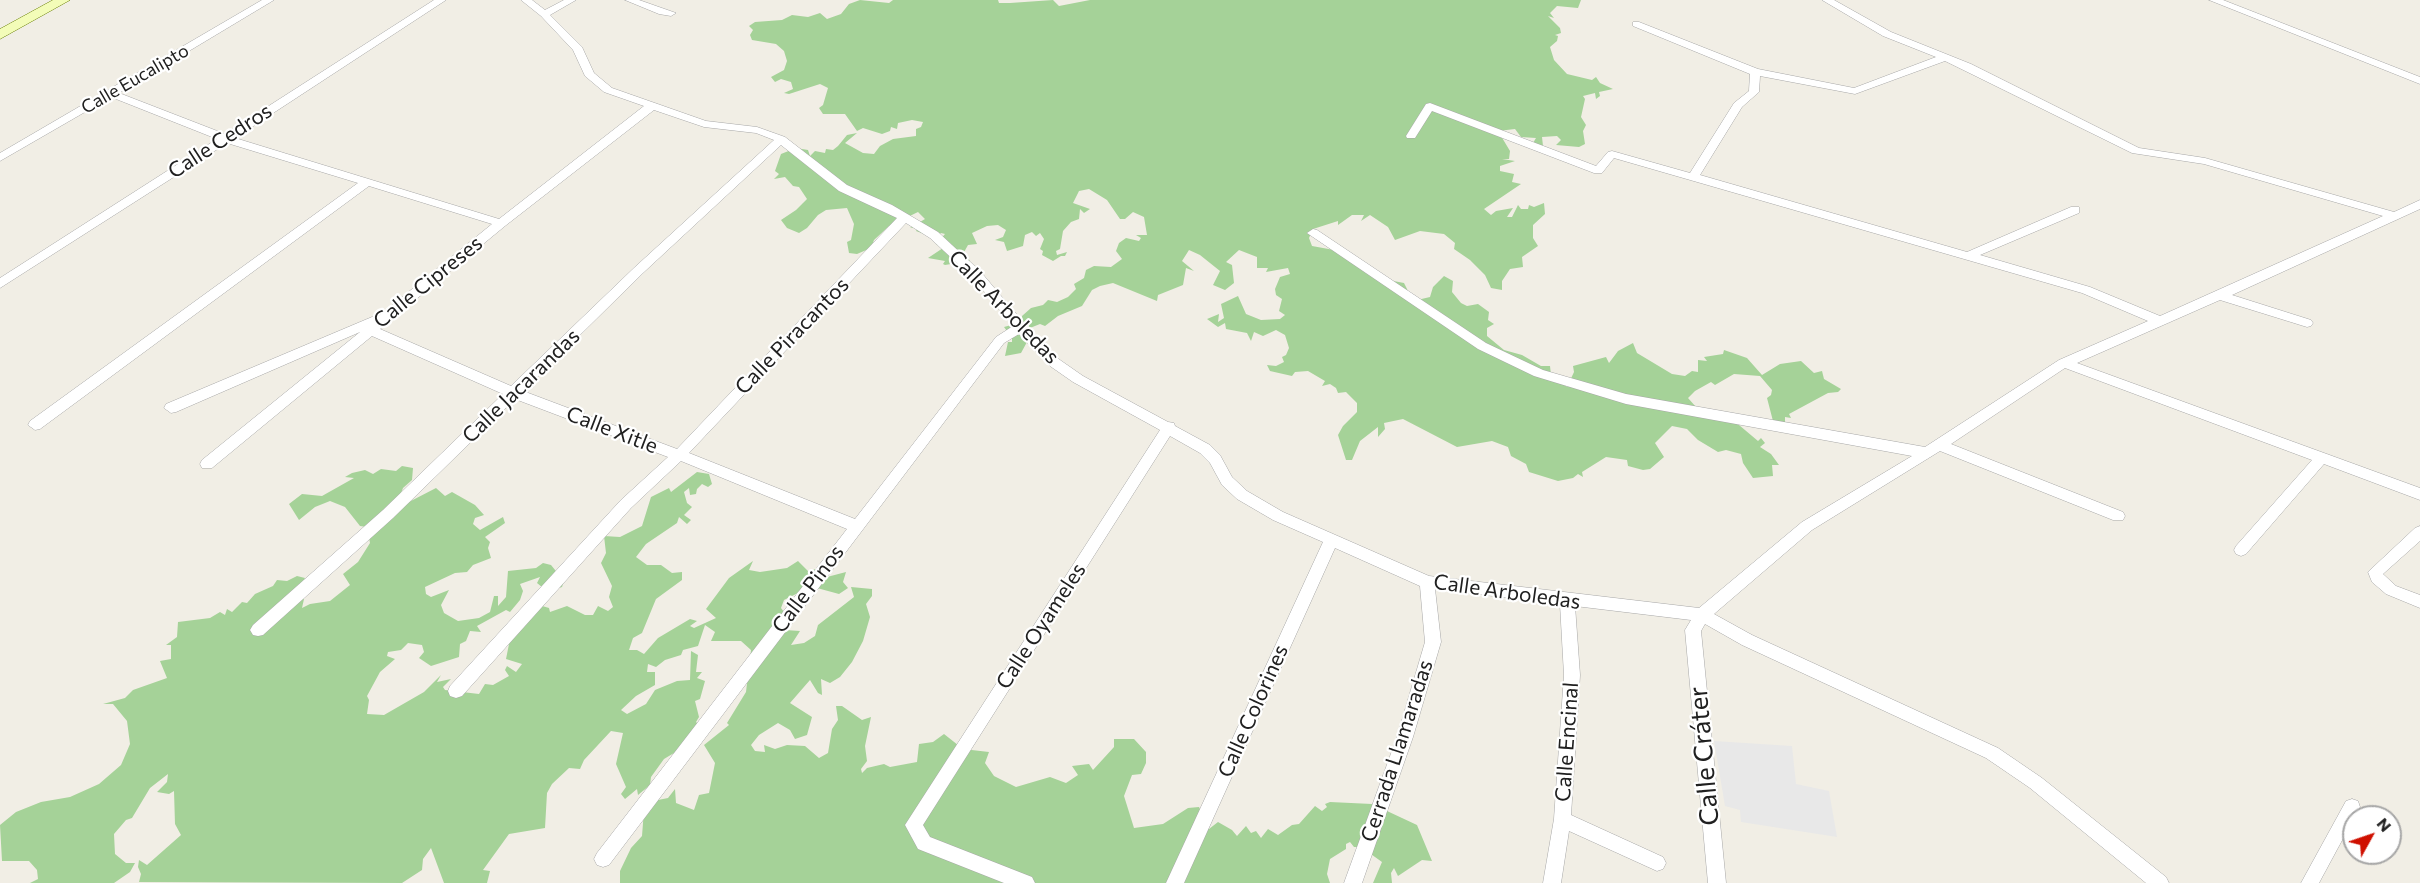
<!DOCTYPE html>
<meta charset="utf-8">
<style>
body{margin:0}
#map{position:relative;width:2420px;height:883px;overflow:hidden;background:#f1eee5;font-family:Commissioner,sans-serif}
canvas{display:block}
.north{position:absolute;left:2342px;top:805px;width:60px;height:60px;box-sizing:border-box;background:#fff;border:2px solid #a6a6a6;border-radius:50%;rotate:50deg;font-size:16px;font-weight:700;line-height:24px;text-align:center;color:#202020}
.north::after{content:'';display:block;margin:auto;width:21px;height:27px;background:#cf1000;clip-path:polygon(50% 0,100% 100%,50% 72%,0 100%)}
</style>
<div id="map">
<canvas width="2420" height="883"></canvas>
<div class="north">N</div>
</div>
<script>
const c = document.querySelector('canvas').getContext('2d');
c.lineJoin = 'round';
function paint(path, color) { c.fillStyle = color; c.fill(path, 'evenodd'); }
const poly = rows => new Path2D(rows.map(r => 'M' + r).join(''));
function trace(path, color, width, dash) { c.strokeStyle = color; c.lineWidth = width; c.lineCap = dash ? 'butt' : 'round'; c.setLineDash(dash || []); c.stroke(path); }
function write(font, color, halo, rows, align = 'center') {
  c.font = font + ' Commissioner,sans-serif'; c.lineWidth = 4.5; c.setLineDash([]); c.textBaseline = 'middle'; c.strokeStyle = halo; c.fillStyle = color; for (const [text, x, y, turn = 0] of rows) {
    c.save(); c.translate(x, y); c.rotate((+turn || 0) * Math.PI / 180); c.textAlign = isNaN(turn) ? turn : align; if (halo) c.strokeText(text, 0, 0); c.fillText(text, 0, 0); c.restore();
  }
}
const forest = poly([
 [860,0,889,3,893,0,998,0,999,3,1010,3,1053,0,1059,6,1090,0,1581,0,1578,8,1557,6,1550,13,1554,18,1548,16,1560,28,1561,33,1555,35,1558,36,1557,41,1550,47,1554,60,1567,74,1592,80,1596,77,1600,83,1613,89,1599,92,1600,96,1596,99,1595,93,1583,96,1585,99,1581,117,1586,125,1583,131,1585,144,1579,147,1556,145,1561,140,1557,136,1542,137,1543,146,1533,143,1536,138,1521,137,1515,129,1498,131,1510,151,1509,159,1502,159,1515,161,1500,166,1500,171,1514,174,1512,182,1521,184,1484,209,1491,215,1496,211,1513,208,1507,217,1512,217,1518,205,1521,209,1528,209,1529,205,1534,207,1544,203,1545,214,1533,225,1533,238,1538,246,1522,257,1523,267,1510,269,1502,281,1502,290,1491,288,1485,275,1470,260,1454,249,1455,243,1444,234,1420,231,1395,240,1388,227,1370,215,1361,221,1364,215,1352,215,1338,225,1338,221,1313,229,1309,238,1312,246,1334,250,1383,279,1404,283,1413,301,1430,297,1433,287,1444,276,1453,281,1452,292,1461,303,1467,306,1478,304,1489,312,1488,320,1494,324,1487,328,1487,336,1504,350,1522,355,1541,366,1550,366,1551,375,1561,376,1567,387,1574,372,1573,366,1606,357,1609,363,1618,351,1633,343,1637,353,1672,374,1685,376,1692,371,1698,372,1698,360,1707,361,1704,357,1723,354,1724,350,1747,358,1762,375,1780,364,1801,361,1814,373,1822,371,1824,379,1841,389,1838,392,1828,393,1789,414,1791,418,1785,417,1785,422,1791,425,1773,421,1767,398,1771,395,1772,390,1760,376,1734,374,1715,385,1711,382,1695,391,1688,398,1696,407,1725,416,1739,425,1758,441,1761,438,1765,443,1760,447,1771,454,1779,465,1772,465,1773,476,1753,478,1743,463,1741,454,1726,450,1718,452,1698,440,1687,429,1672,426,1655,443,1664,457,1650,469,1643,470,1628,466,1627,460,1606,457,1582,472,1583,477,1578,474,1573,478,1558,481,1529,472,1526,464,1511,456,1508,447,1492,441,1457,447,1403,419,1384,423,1385,429,1378,437,1378,427,1360,441,1352,460,1346,460,1338,435,1343,426,1357,412,1357,403,1346,392,1338,393,1336,388,1330,384,1322,386,1325,381,1308,371,1295,372,1292,376,1270,371,1267,365,1276,366,1284,362,1282,357,1286,355,1289,348,1285,335,1276,330,1263,336,1254,332,1251,341,1247,333,1226,329,1225,323,1218,327,1207,319,1219,314,1218,322,1224,318,1221,304,1238,296,1246,314,1261,320,1280,319,1285,315,1279,311,1282,299,1276,295,1275,289,1280,277,1290,274,1288,268,1266,272,1268,268,1257,268,1257,257,1239,250,1226,262,1232,265,1234,283,1225,290,1213,285,1220,271,1200,255,1189,250,1182,261,1194,271,1186,268,1183,285,1158,295,1157,301,1113,283,1100,286,1092,290,1082,306,1058,316,1045,326,1040,324,1030,328,1028,325,1019,328,1027,342,1021,353,1005,356,1008,342,1012,342,1012,338,1004,327,1022,322,1022,316,1031,308,1043,305,1048,300,1057,302,1068,297,1076,289,1074,284,1084,278,1086,270,1094,266,1111,267,1122,259,1116,251,1119,243,1126,238,1139,241,1141,238,1136,235,1147,235,1144,217,1133,212,1125,219,1120,219,1107,200,1089,189,1079,191,1073,203,1090,209,1084,213,1080,209,1079,219,1071,222,1063,231,1060,249,1056,251,1057,255,1067,252,1065,256,1061,256,1053,261,1042,255,1043,251,1040,249,1044,239,1040,233,1036,236,1032,232,1025,235,1023,246,1007,251,1004,242,995,240,1003,237,1006,230,998,225,987,226,972,233,977,244,968,245,963,254,963,264,968,257,971,264,965,268,957,269,957,263,945,265,943,264,945,261,928,258,943,248,936,244,945,234,941,233,935,238,916,231,918,227,910,228,925,219,918,212,889,226,874,240,871,248,857,254,849,253,847,242,851,240,854,224,847,208,826,210,818,215,807,228,799,233,787,228,781,220,796,210,807,199,799,187,793,186,785,177,774,179,779,174,775,171,781,154,796,148,808,150,810,156,815,151,825,153,826,149,833,150,838,146,847,135,857,133,845,143,863,153,874,154,880,146,893,139,916,136,916,129,921,127,923,122,912,120,898,123,897,129,891,127,890,131,882,134,863,128,857,131,845,114,823,114,819,108,823,105,828,88,820,84,789,94,784,93,793,89,791,82,781,79,775,82,771,77,784,70,787,61,784,51,776,44,752,40,750,35,753,30,749,26,755,22,782,20,792,15,808,17,820,13,827,19,841,14,849,4],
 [402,466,413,468,412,480,403,488,400,496,407,503,436,488,445,496,452,492,475,505,484,515,475,518,473,524,480,530,503,517,505,523,485,537,490,542,488,548,491,558,473,565,467,572,455,573,425,587,426,594,431,597,449,590,441,605,444,613,458,621,479,618,490,612,494,596,498,596,498,606,506,597,508,571,536,568,543,563,551,565,564,581,562,587,548,592,537,583,540,577,520,584,523,591,520,600,510,612,506,610,477,626,481,632,470,631,466,641,460,644,459,657,431,666,419,658,424,652,422,645,408,643,401,650,388,652,387,656,395,659,380,672,367,696,369,700,367,714,384,715,424,692,441,675,437,682,451,679,443,687,445,690,479,694,485,684,493,685,509,676,505,670,507,666,516,672,522,664,506,659,509,644,503,636,539,605,549,608,550,612,567,606,585,615,593,615,598,606,608,611,613,607,609,597,612,586,601,563,606,553,604,536,620,537,642,526,651,497,669,488,671,492,697,472,709,474,712,484,708,487,702,484,697,489,696,494,690,495,689,488,684,492,687,503,692,507,684,515,691,520,687,524,679,517,677,523,646,544,636,557,647,565,661,565,672,573,682,572,682,580,656,599,642,633,633,638,629,650,637,650,644,654,658,638,690,619,697,621,690,626,694,628,716,618,706,609,729,578,753,561,749,570,760,572,787,568,798,561,812,575,814,569,827,577,846,572,843,582,848,588,839,594,817,588,802,591,784,600,781,608,784,612,785,630,800,631,791,645,804,643,815,636,818,625,854,597,851,587,872,589,872,596,866,604,870,617,863,641,852,662,840,677,830,683,821,679,822,695,818,693,810,680,790,703,812,717,807,735,795,739,790,730,778,723,759,735,751,745,755,751,765,752,764,745,775,749,787,745,805,746,819,758,828,753,832,729,838,720,836,706,842,706,862,720,871,717,865,746,867,761,861,769,862,773,867,768,884,764,890,767,917,762,919,744,933,742,944,734,963,749,989,752,985,763,994,776,1016,787,1050,777,1066,783,1078,775,1072,766,1089,764,1093,770,1114,747,1114,739,1134,739,1146,752,1146,763,1141,774,1132,775,1124,796,1134,828,1163,824,1188,808,1199,807,1209,829,1218,822,1232,830,1237,836,1246,826,1251,833,1256,831,1261,838,1268,829,1278,835,1292,825,1299,824,1315,806,1322,811,1327,807,1325,804,1330,802,1372,804,1384,800,1387,811,1417,825,1432,861,1422,860,1398,876,1394,868,1391,873,1392,883,1373,883,1382,862,1361,847,1354,847,1350,842,1346,844,1346,849,1330,859,1327,874,1330,883,620,883,620,871,631,848,642,836,644,810,648,802,668,798,675,789,676,803,694,810,699,795,709,793,715,763,704,745,729,725,727,723,746,692,751,650,741,641,711,641,715,632,705,625,698,646,683,650,681,655,665,660,656,667,648,664,647,672,655,672,655,685,636,696,621,710,627,714,646,704,655,690,677,681,690,680,691,651,698,655,696,672,702,672,697,678,705,681,700,699,695,701,699,717,696,722,707,733,664,759,651,777,650,785,638,795,637,789,625,799,621,794,626,787,616,764,623,733,611,731,584,760,580,769,569,768,552,784,547,793,545,828,509,834,483,870,490,871,487,883,444,883,431,848,423,859,422,870,402,883,139,882,141,874,138,867,139,860,147,865,181,835,175,824,174,791,169,794,157,792,167,782,168,774,150,788,132,818,126,820,114,834,115,854,126,863,135,863,130,872,114,883,30,883,38,879,37,870,29,861,2,861,0,825,16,812,41,802,70,797,99,784,121,765,130,744,127,721,113,704,103,704,125,698,133,690,167,678,160,661,171,659,171,645,166,645,177,637,178,622,210,618,220,612,225,615,227,609,232,612,242,602,247,603,255,594,273,586,277,580,287,581,297,576,305,578,295,596,304,599,302,608,310,604,330,601,350,585,343,574,358,562,370,543,367,527,360,526,345,507,330,501,315,507,299,520,289,504,302,494,322,496,354,478,345,477,352,473,365,470,373,474,381,469,396,471]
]);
const parking = poly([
 [1714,741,1792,746,1796,784,1829,791,1837,837,1741,822,1740,810,1725,806]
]);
const minor = poly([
 [262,0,274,0,119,93,225,134,434,0,446,0,235,138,499,219,644,106,604,92,585,76,573,50,541,16,521,0,532,0,545,10,564,0,576,0,550,15,582,47,594,73,612,88,706,121,757,127,785,137,847,185,892,205,938,232,980,271,1040,342,1060,360,1083,376,1168,422,1174,423,1175,426,1210,445,1220,455,1232,477,1247,491,1283,512,1429,576,1699,608,1802,522,1912,456,1626,404,1534,376,1478,349,1307,233,1313,229,1317,230,1486,343,1543,370,1626,394,1925,447,2059,360,2148,321,2082,293,1614,158,1602,173,1594,173,1432,111,1415,138,1407,138,1406,136,1426,104,1430,103,1596,166,1608,152,1612,151,1690,173,1734,103,1749,91,1750,74,1633,26,1633,22,1639,22,1758,69,1854,88,1936,57,1883,36,1822,0,1834,0,1891,32,1971,64,2139,148,2205,158,2394,212,2420,200,2420,209,2232,295,2311,320,2313,323,2311,326,2307,327,2220,300,2077,363,2420,488,2420,500,2324,464,2246,554,2241,556,2236,554,2234,550,2236,546,2312,460,2065,368,1951,444,2123,512,2125,516,2123,520,2113,520,1940,451,1812,530,1714,614,1752,635,1998,748,2042,778,2166,877,2169,883,2146,883,2030,788,1986,758,1742,645,1705,624,1701,631,1726,883,1708,883,1685,630,1691,620,1575,606,1580,675,1571,815,1663,857,1666,863,1663,869,1657,871,1569,831,1561,883,1543,883,1554,819,1564,675,1560,604,1435,589,1441,642,1413,737,1362,883,1344,883,1397,737,1425,642,1420,586,1335,548,1184,883,1166,883,1323,542,1273,520,1237,499,1222,485,1210,463,1200,453,1170,436,923,825,930,837,1032,877,1035,883,1004,883,918,849,905,825,1160,430,1073,382,1050,366,1019,334,1004,343,609,865,603,867,597,865,594,859,597,853,847,529,681,461,631,508,462,696,456,698,450,696,448,691,450,686,621,500,668,457,515,399,393,518,263,635,258,636,253,635,250,630,253,625,383,510,503,394,372,336,212,468,202,468,200,464,202,460,360,332,176,412,171,413,164,408,166,404,372,317,379,316,492,224,369,186,40,429,35,430,28,425,30,421,358,183,227,143,0,288,0,278,217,139,111,97,0,161,0,153,262,0],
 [1945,61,2132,153,2204,164,2383,216,2160,316,2090,287,1980,255,2079,213,2079,207,2071,207,1967,252,1700,175,1742,107,1759,92,1760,76,1855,94,1945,61],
 [654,110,704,127,756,133,774,140,635,267,511,386,380,329,505,226,654,110],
 [781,145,839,191,897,218,677,449,523,391,643,273,781,145],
 [906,223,930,238,972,277,1013,326,996,337,855,519,689,453,906,223],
 [625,0,639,0,676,13,671,16,659,14,625,0],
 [2209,0,2223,0,2420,77,2420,84,2209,0],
 [2420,526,2420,541,2383,574,2396,586,2420,595,2420,608,2386,594,2372,582,2368,572,2415,528,2420,526],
 [2352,799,2358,801,2360,807,2319,883,2301,883,2346,801,2352,799]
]);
const secondary = poly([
 [53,0,70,0,0,39,0,29,53,0]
]);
const farStreetnames = [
 ["Calle Eucalipto",135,79,-30]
];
const streetNames = [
 ["Calle Cedros",220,141,-33],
 ["Calle Cipreses",428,282,-39],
 ["Calle Arboledas",1004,307,46],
 ["Calle Piracantos",792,336,-46],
 ["Calle Jacarandas",521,386,-44],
 ["Calle Xitle",612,430,21],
 ["Calle Pinos",808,589,-53],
 ["Calle Arboledas",1507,592,8],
 ["Calle Oyameles",1041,626,-57],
 ["Calle Colorines",1253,711,-66],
 ["Calle Encinal",1567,742,-86],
 ["Cerrada Llamaradas",1397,751,-72]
];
const nearStreetnames = [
 ["Calle Cráter",1704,756,-95]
];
paint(forest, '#a5d298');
paint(parking, '#e8e8e8');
trace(minor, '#a7a7a7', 1);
trace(secondary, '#667d00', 1);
paint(minor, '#fff');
paint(secondary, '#f3fcb8');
write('18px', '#202020', '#fff', farStreetnames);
write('21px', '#202020', '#fff', streetNames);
write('26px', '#202020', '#fff', nearStreetnames);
</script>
